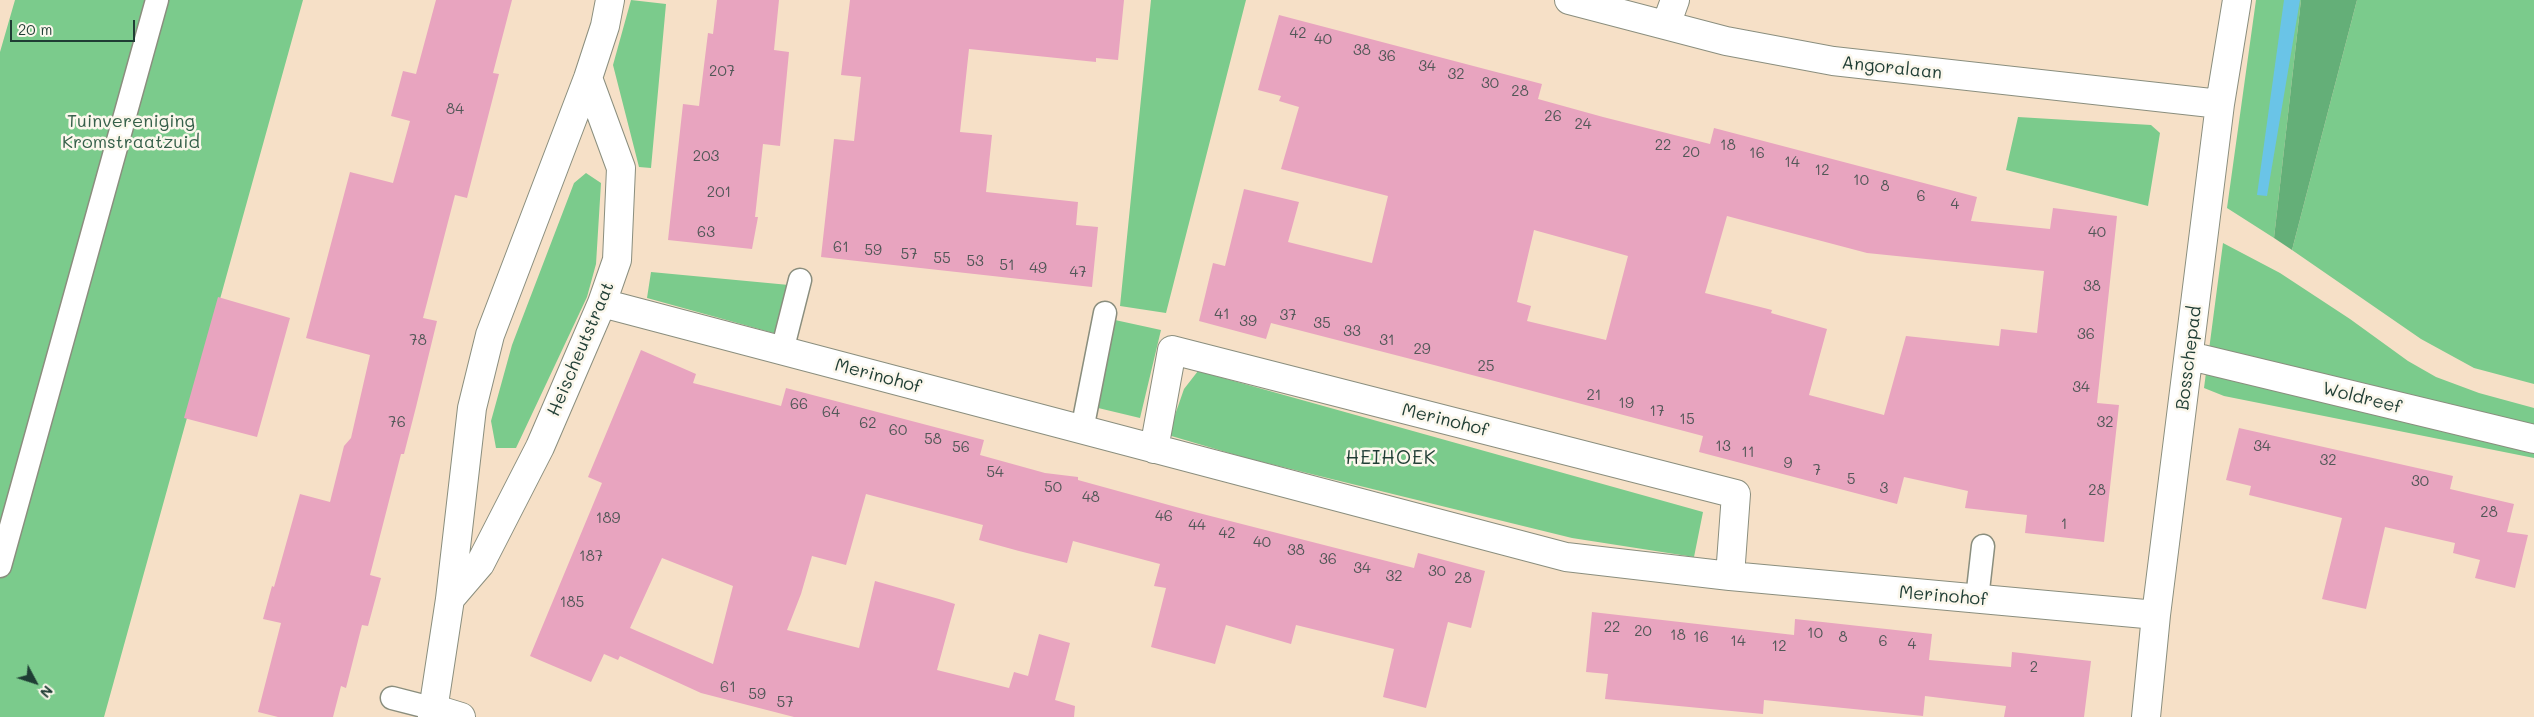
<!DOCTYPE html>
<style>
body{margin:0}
#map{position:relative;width:2534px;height:717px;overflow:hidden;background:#f6e0c7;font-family:Mali,sans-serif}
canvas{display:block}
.north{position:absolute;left:10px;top:657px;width:50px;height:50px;-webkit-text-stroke:4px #fbf7ec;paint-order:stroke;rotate:130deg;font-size:14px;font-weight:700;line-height:20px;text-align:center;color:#1f3d34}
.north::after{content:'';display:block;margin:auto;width:18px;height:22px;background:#1f3d34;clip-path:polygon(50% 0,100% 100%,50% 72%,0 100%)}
.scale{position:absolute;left:10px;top:20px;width:125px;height:22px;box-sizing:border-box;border:2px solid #1f3d34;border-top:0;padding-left:6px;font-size:15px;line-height:18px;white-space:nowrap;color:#1f3d34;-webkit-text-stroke:4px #fbf7ec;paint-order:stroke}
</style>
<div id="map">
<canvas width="2534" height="717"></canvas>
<div class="north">N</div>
<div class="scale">20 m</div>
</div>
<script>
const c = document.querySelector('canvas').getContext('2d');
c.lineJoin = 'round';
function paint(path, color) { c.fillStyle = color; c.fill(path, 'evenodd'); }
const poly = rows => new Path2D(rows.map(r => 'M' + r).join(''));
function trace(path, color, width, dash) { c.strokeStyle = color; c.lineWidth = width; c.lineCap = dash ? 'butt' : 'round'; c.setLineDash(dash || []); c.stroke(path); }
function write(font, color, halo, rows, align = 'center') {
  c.font = font + ' Mali,sans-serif'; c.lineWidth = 5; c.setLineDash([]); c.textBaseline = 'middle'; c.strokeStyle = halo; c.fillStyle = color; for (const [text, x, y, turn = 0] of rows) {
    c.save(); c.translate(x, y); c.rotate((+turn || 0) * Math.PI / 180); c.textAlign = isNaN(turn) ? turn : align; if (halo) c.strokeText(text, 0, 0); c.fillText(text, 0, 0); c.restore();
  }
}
const green = poly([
 [15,0,303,0,104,717,0,717,0,52],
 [631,0,666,4,651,168,639,167,613,65],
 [1151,0,1246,0,1166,313,1120,306],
 [2256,0,2301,0,2274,238,2227,208],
 [2357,0,2534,0,2534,384,2474,368,2421,339,2292,250],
 [2018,117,2151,125,2160,133,2148,206,2006,170],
 [586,173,601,183,596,264,587,297,516,448,496,448,491,421,512,345,574,183],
 [2223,243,2280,273,2350,319,2408,361,2436,377,2479,393,2534,408,2534,458,2224,396,2204,388],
 [651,272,789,285,777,334,647,298],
 [1115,320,1161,330,1140,418,1094,407],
 [1198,371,1703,512,1694,557,1572,538,1246,458,1168,435,1184,389]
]);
const forest = poly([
 [2301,0,2357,0,2292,250,2274,238]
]);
const water = poly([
 [2284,0,2300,0,2267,196,2257,195]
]);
const building = poly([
 [436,0,512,0,493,73,499,74,467,198,455,195,423,318,437,321,416,407,404,454,401,454,370,575,381,578,368,626,362,625,346,688,341,686,333,717,278,717,258,712,281,623,263,619,272,586,274,587,300,494,330,502,344,446,351,438,370,355,306,338,350,172,393,183,410,121,391,116,403,71,416,74],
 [717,0,779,0,774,50,789,52,780,146,763,144,755,217,758,217,752,249,668,240,683,104,699,106,708,33,713,34],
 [850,0,1124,0,1118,60,1096,58,1096,62,969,49,960,132,992,135,986,192,1078,202,1076,225,1098,227,1092,287,821,257,834,139,854,141,861,77,841,75],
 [1279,15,1542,84,1538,99,1603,117,1710,144,1714,128,1977,197,1971,221,2050,229,2053,208,2117,216,2097,403,2119,405,2104,542,2025,533,2027,515,1965,508,1968,491,1904,477,1897,504,1699,452,1703,436,1434,365,1271,323,1266,339,1199,321,1213,263,1225,266,1244,189,1299,202,1288,242,1372,263,1388,196,1281,169,1299,107,1279,101,1281,96,1258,90],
 [1727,216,1867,253,2044,271,2037,333,2001,329,1999,346,1906,336,1884,415,1809,395,1827,329,1771,313,1772,310,1705,293],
 [1534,230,1628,256,1606,340,1527,321,1531,306,1517,302],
 [218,297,290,318,257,437,184,418],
 [641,350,696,374,693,383,781,406,786,388,984,440,980,455,1045,473,1078,477,1078,480,1187,510,1414,568,1418,553,1485,571,1471,628,1448,622,1426,708,1383,697,1394,649,1296,625,1291,644,1226,625,1215,664,1151,647,1166,588,1154,586,1160,564,1073,541,1067,563,1019,551,979,540,983,525,866,494,846,565,812,556,801,594,787,630,859,648,875,581,939,599,955,604,937,670,1009,688,1014,672,1028,676,1039,634,1070,643,1055,700,1075,706,1074,717,794,717,701,693,620,656,618,660,604,654,591,682,530,656,602,483,588,477],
 [662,558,733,586,713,664,630,628],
 [2239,428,2453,476,2450,489,2514,504,2507,532,2528,535,2515,588,2475,578,2480,560,2453,553,2455,543,2385,527,2366,609,2322,599,2342,518,2249,495,2251,486,2226,480],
 [1592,612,1794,635,1795,619,1932,634,1929,660,2011,667,2012,652,2091,661,2084,717,2004,717,2006,706,1925,696,1923,716,1764,700,1763,714,1605,699,1608,674,1586,672]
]);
const service = poly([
 [782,351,800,280],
 [1082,430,1105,313],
 [0,566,157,0],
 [1977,599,1983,546],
 [392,698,435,709]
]);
const minor = poly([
 [1569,0,1726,41,1833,61,2220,104],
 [1666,25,1675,0],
 [602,303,1566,557,1730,576,2156,615],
 [2190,356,2534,439],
 [1154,449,1172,350,1736,494,1730,576],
 [450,599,480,564,540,447,602,303,617,260,621,168,588,78],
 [435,709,461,717],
 [432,717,450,599,472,408,490,335,588,78,605,26,610,0],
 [2146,717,2156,615,2220,104,2237,0]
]);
const numberNames = [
 ["42",1298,33],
 ["40",1323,39],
 ["38",1362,50],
 ["36",1387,56],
 ["34",1427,66],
 ["207",722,71],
 ["32",1456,74],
 ["30",1490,83],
 ["28",1520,91],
 ["84",455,109],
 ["26",1553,116],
 ["24",1583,124],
 ["22",1663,145],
 ["18",1728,145],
 ["20",1691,152],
 ["16",1757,153],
 ["203",706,156],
 ["14",1792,162],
 ["12",1822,170],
 ["10",1861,180],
 ["8",1885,186],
 ["201",719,192],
 ["6",1921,196],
 ["4",1955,204],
 ["63",706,232],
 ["40",2097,232],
 ["61",841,247],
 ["59",873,250],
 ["57",909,254],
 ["55",942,258],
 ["53",975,261],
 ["51",1007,265],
 ["49",1038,268],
 ["47",1078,272],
 ["38",2092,286],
 ["41",1222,314],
 ["37",1288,315],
 ["39",1248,321],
 ["35",1322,323],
 ["33",1352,331],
 ["36",2086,334],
 ["78",418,340],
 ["31",1387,340],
 ["29",1422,349],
 ["25",1486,366],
 ["34",2081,387],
 ["21",1594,395],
 ["19",1626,403],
 ["66",799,404],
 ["17",1657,411],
 ["64",831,412],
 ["15",1687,419],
 ["76",397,422],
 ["32",2105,422],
 ["62",868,423],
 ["60",898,430],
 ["58",933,439],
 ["13",1723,446],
 ["34",2262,446],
 ["56",961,447],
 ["11",1748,452],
 ["32",2328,460],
 ["9",1788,463],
 ["7",1817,470],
 ["54",995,472],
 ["5",1851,479],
 ["30",2420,481],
 ["50",1053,487],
 ["3",1884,488],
 ["28",2097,490],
 ["48",1091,497],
 ["28",2489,512],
 ["46",1164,516],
 ["189",608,518],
 ["1",2064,524],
 ["44",1197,525],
 ["42",1227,533],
 ["40",1262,542],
 ["38",1296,550],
 ["187",591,556],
 ["36",1328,559],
 ["34",1362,568],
 ["30",1437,571],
 ["32",1394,576],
 ["28",1463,578],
 ["185",572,602],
 ["22",1612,627],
 ["20",1643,631],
 ["10",1815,633],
 ["18",1678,635],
 ["16",1701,637],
 ["8",1843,637],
 ["14",1738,641],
 ["6",1883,641],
 ["4",1912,644],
 ["12",1779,646],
 ["2",2034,667],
 ["61",728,687],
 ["59",757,694],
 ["57",785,702]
];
const streetNames = [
 ["Angoralaan",1892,68,6],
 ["Heischeutstraat",581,349,-67],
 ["Bosschepad",2189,358,-83],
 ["Merinohof",878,376,15],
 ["Woldreef",2362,398,14],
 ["Merinohof",1445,420,14],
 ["Merinohof",1943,596,5]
];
const parkNames = [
 ["Tuinvereniging",131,121],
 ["Kromstraatzuid",131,142]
];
const neighbourhoodNames = [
 ["HEIHOEK",1391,458]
];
paint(green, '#7bcb8c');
paint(forest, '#64af78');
paint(water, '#6ac4e7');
paint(building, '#e8a4bf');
trace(service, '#8a8e7e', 25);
trace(minor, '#8a8e7e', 30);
trace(service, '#fff', 22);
trace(minor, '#fff', 28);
write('15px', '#515757', null, numberNames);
write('18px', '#1f3d34', '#fbf7ec', streetNames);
write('18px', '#36604a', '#fbf7ec', parkNames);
c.letterSpacing = '1px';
write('19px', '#1f3d34', '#fbf7ec', neighbourhoodNames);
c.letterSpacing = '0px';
</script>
